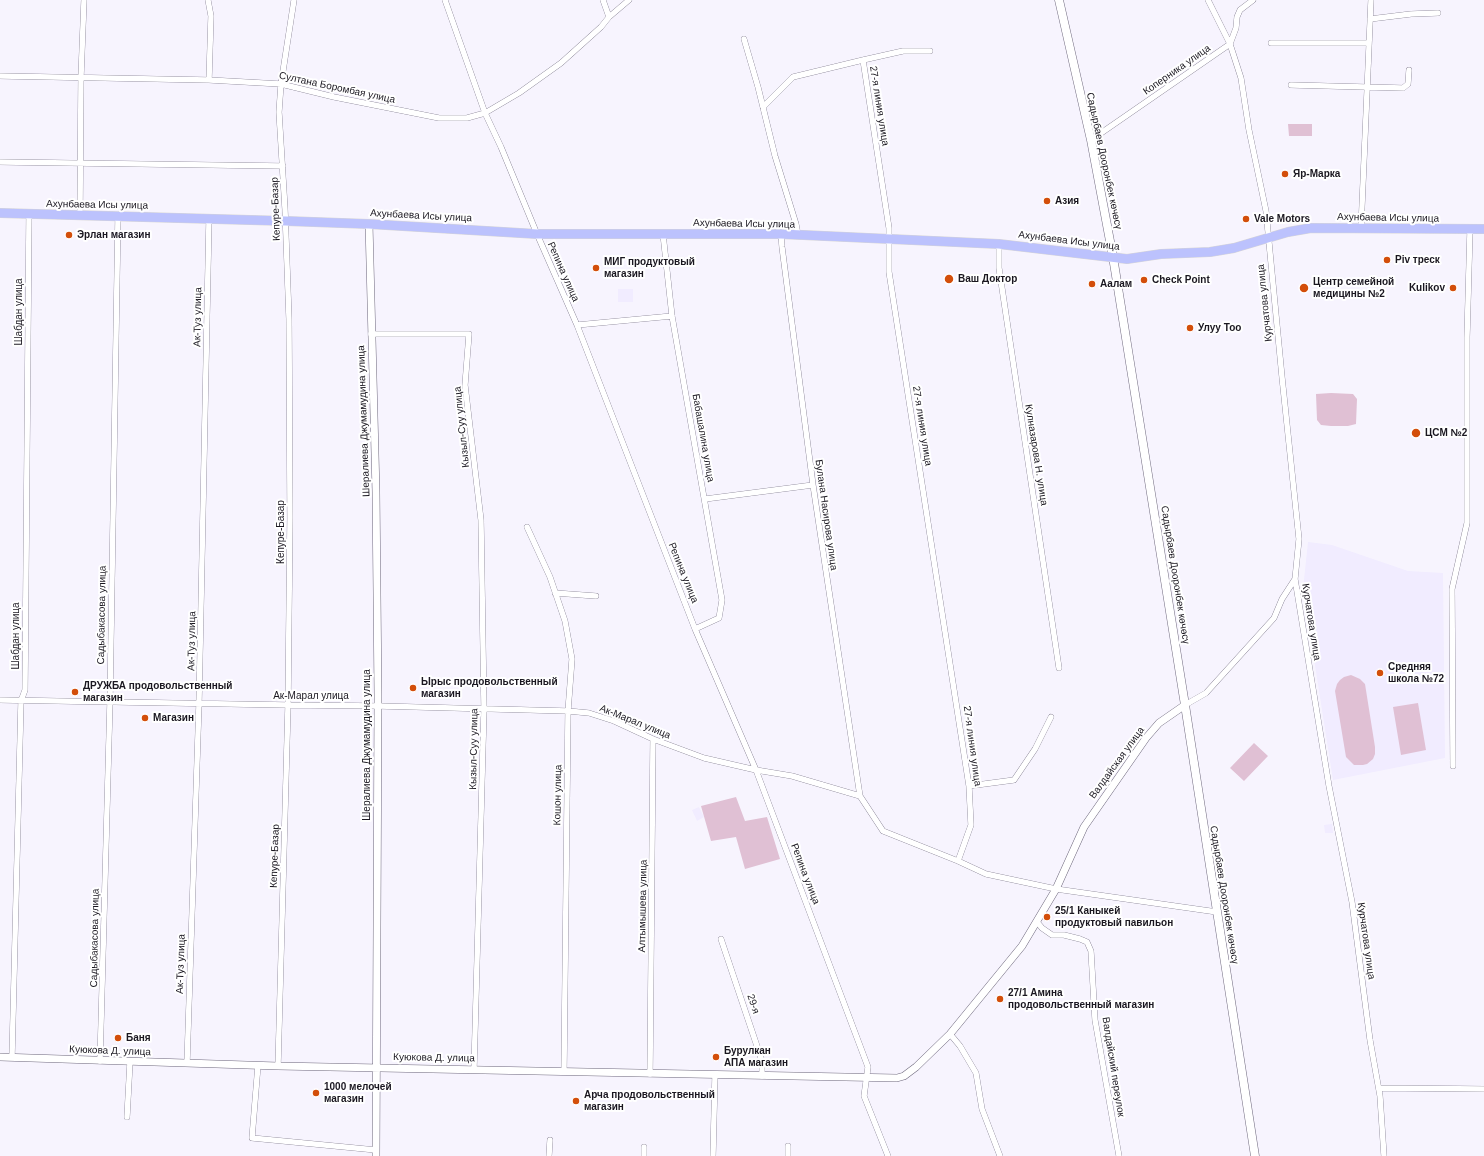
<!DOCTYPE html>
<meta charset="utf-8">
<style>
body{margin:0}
canvas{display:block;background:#f7f4fe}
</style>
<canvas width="1484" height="1156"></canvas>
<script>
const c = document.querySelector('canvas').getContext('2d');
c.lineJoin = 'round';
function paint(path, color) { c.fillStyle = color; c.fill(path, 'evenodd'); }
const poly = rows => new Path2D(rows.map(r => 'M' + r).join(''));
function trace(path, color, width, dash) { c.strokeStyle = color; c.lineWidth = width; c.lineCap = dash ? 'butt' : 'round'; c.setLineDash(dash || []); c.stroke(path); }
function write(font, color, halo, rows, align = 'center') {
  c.font = font + ' Helvetica,sans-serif'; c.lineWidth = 4; c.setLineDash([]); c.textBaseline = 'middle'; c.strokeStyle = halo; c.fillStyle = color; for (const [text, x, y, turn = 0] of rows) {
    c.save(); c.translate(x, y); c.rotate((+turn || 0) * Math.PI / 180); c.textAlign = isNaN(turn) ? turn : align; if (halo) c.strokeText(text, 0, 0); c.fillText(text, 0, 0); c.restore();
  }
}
const built = poly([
 [618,289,633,289,633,302,618,302],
 [1308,542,1332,545,1408,571,1443,573,1445,758,1333,780,1303,589],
 [699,807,704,817,697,821,692,810],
 [1332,824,1333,833,1325,833,1324,825]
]);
const green = poly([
 [1288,124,1312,124,1312,136,1289,136],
 [1331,393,1353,394,1357,399,1356,424,1348,426,1331,426,1321,425,1317,420,1316,394],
 [1351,675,1360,679,1365,684,1375,747,1375,754,1373,759,1367,764,1363,765,1354,765,1346,757,1335,691,1337,684,1340,680,1344,677],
 [1418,703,1426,750,1401,755,1393,707],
 [1254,743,1268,756,1244,781,1230,768],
 [736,797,745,821,767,817,780,859,745,869,736,837,711,841,701,806]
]);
const minor = poly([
 [208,0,211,16,209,80],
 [445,0,485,113,501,147,537,234,577,325,695,629,756,770,868,1067,864,1096,888,1156],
 [603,0,609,17],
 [1208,0,1230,44,1241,78,1249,130,1266,211,1282,377,1299,539,1295,579,1329,786,1352,902,1370,1040,1380,1096,1384,1156],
 [1370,19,1411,14,1438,13],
 [744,39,758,87,775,156,796,224,798,235],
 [1271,43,1369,43],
 [930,51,903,51,863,60,889,228,889,272,969,786,971,825,958,861],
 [0,76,209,80,281,84,334,97,439,118,467,118,485,113,519,93,561,63,601,27,609,17,629,0],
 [1291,85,1403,88,1408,84,1409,70],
 [763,107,793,77,863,60],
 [1091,140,1230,44,1236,28,1237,17,1240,10,1253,0],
 [0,162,283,166],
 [80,215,81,77,84,0],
 [1361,229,1371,0],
 [663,234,672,316,722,600,719,618,695,629],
 [781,234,782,247,813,485,860,796],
 [999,244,999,268,1059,668],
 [577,325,672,316],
 [371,334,469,334,465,385,481,520,484,709,474,1069],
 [705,499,813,485],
 [527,527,550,577,565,621,572,659,568,711,564,1071],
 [555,593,596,596],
 [0,700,288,705,378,706,568,711,589,713,614,721,653,739,704,758,756,770,792,776,860,796,883,831,958,861,986,874,1056,889,1217,912],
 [1185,705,1206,693,1274,618,1282,599,1295,579],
 [1453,766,1452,589,1467,523,1467,337,1470,230],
 [969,786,1014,780,1035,749,1051,717],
 [1037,922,1042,928,1052,935,1064,935,1080,939,1087,942,1091,951,1095,1020,1119,1156],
 [721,939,762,1061,762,1076],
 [950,1034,960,1046,976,1073,982,1109,1000,1156],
 [12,1057,21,701,25,690,29,214],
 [100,1061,110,701,118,216],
 [187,1063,199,703,209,219],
 [258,1065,252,1138,376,1150],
 [278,1066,288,705,290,518,289,319,285,209,279,112,281,84,294,0],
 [650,1074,653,739],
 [1379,1088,1484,1089],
 [127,1117,130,1062],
 [549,1156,550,1140],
 [644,1156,644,1147],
 [713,1156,715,1075],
 [788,1156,788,1146]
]);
const tertiary = poly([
 [369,224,376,492,378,696,376,1156],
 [0,1057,278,1066,897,1078,904,1076,916,1067,950,1034,1022,946,1056,889,1084,827,1146,738,1159,723,1185,705]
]);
const secondary = poly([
 [1059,0,1091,140,1113,257,1185,705,1255,1156]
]);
const primary = poly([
 [0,213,286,221,369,224,537,234,781,234,999,244,1127,259,1161,254,1210,252,1234,248,1288,232,1311,228,1484,229]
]);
const markers = [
 [1285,174,4,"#d34e0a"],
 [1047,201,4,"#d34e0a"],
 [1246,219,4,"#d34e0a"],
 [69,235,4,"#d34e0a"],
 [1387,260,4,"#d34e0a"],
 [596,268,4,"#d34e0a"],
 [949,279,5,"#d34e0a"],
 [1144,280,4,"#d34e0a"],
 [1092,284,4,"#d34e0a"],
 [1304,288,5,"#d34e0a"],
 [1453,288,4,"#d34e0a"],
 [1190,328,4,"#d34e0a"],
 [1416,433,5,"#d34e0a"],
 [1380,673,4,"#d34e0a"],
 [413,688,4,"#d34e0a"],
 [75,692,4,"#d34e0a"],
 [145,718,4,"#d34e0a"],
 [1047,917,4,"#d34e0a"],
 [1000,999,4,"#d34e0a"],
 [118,1038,4,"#d34e0a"],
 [716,1057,4,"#d34e0a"],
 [316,1093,4,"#d34e0a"],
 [576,1101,4,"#d34e0a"]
];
const streetNames = [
 ["Коперника улица",1177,70,-35],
 ["Султана Боромбая улица",337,88,12],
 ["27-я линия улица",879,106,81],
 ["Садырбаев Дооронбек көчөсү",1104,161,78],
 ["Ахунбаева Исы улица",97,205,1],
 ["Кепуре-Базар",276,209,-92],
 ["Ахунбаева Исы улица",421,216,3],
 ["Ахунбаева Исы улица",1388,218,1],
 ["Ахунбаева Исы улица",744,224,1],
 ["Ахунбаева Исы улица",1069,241,7],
 ["Репина улица",563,272,66],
 ["Курчатова улица",1265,303,-96],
 ["Шабдан улица",19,312,-90],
 ["Ак-Туз улица",198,317,-89],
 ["Шералиева Джумамудина улица",364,421,-92],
 ["27-я линия улица",922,426,81],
 ["Кызыл-Суу улица",462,427,-96],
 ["Бабашалина улица",703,438,80],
 ["Кулназарова Н. улица",1036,455,81],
 ["Булана Насирова улица",826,515,82],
 ["Кепуре-Базар",281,532,-90],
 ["Репина улица",683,573,68],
 ["Садырбаев Дооронбек көчөсү",1175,575,81],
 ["Садыбакасова улица",102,615,-89],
 ["Курчатова улица",1311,622,81],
 ["Шабдан улица",16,636,-90],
 ["Ак-Туз улица",192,641,-89],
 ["Ак-Марал улица",311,696],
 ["Ак-Марал улица",635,722,22],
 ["Шералиева Джумамудина улица",367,745,-90],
 ["27-я линия улица",972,746,82],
 ["Кызыл-Суу улица",474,749,-89],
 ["Валдайская улица",1117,763,-54],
 ["Кошон улица",558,795,-89],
 ["Кепуре-Базар",275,856,-88],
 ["Репина улица",805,874,69],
 ["Садырбаев Дооронбек көчөсү",1224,895,81],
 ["Алтымышева улица",643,906,-89],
 ["Садыбакасова улица",95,938,-89],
 ["Курчатова улица",1366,941,82],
 ["Ак-Туз улица",181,964,-88],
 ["29-я",753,1004,71],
 ["Куюкова Д. улица",110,1051,2],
 ["Куюкова Д. улица",434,1058,1],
 ["Валдайский переулок",1113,1067,81]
];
const poiNames = [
 ["Яр-Марка",1293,174],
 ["Азия",1055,201],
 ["Vale Motors",1254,219],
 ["Эрлан магазин",77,235],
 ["Piv треск",1395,260],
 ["МИГ продуктовый",604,262],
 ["магазин",604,274],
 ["Ваш Доктор",958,279],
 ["Check Point",1152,280],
 ["Центр семейной",1313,282],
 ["медицины №2",1313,294],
 ["Аалам",1100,284],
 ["Kulikov",1445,288,"right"],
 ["Улуу Тоо",1198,328],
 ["ЦСМ №2",1425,433],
 ["Средняя",1388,667],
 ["школа №72",1388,679],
 ["Ырыс продовольственный",421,682],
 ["магазин",421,694],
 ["ДРУЖБА продовольственный",83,686],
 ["магазин",83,698],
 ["Магазин",153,718],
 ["25/1 Каныкей",1055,911],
 ["продуктовый павильон",1055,923],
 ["27/1 Амина",1008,993],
 ["продовольственный магазин",1008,1005],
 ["Баня",126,1038],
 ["Бурулкан",724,1051],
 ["АПА магазин",724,1063],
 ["1000 мелочей",324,1087],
 ["магазин",324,1099],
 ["Арча продовольственный",584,1095],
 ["магазин",584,1107]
];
paint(built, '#f1ecff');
paint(green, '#e0c0d4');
trace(minor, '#6e687d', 6);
trace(tertiary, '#6e687d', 8);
trace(secondary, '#6e687d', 9);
trace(primary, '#d6d5d7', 10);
trace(minor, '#fff', 5.5);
trace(tertiary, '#fff', 7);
trace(secondary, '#fff', 8);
trace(primary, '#bcc2fd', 9);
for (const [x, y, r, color] of markers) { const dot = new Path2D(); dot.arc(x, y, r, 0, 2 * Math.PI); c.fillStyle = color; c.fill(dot); trace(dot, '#fff', 1.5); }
write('10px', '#1a1720', '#fff', streetNames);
write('bold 10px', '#1a1720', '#fff', poiNames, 'left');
</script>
